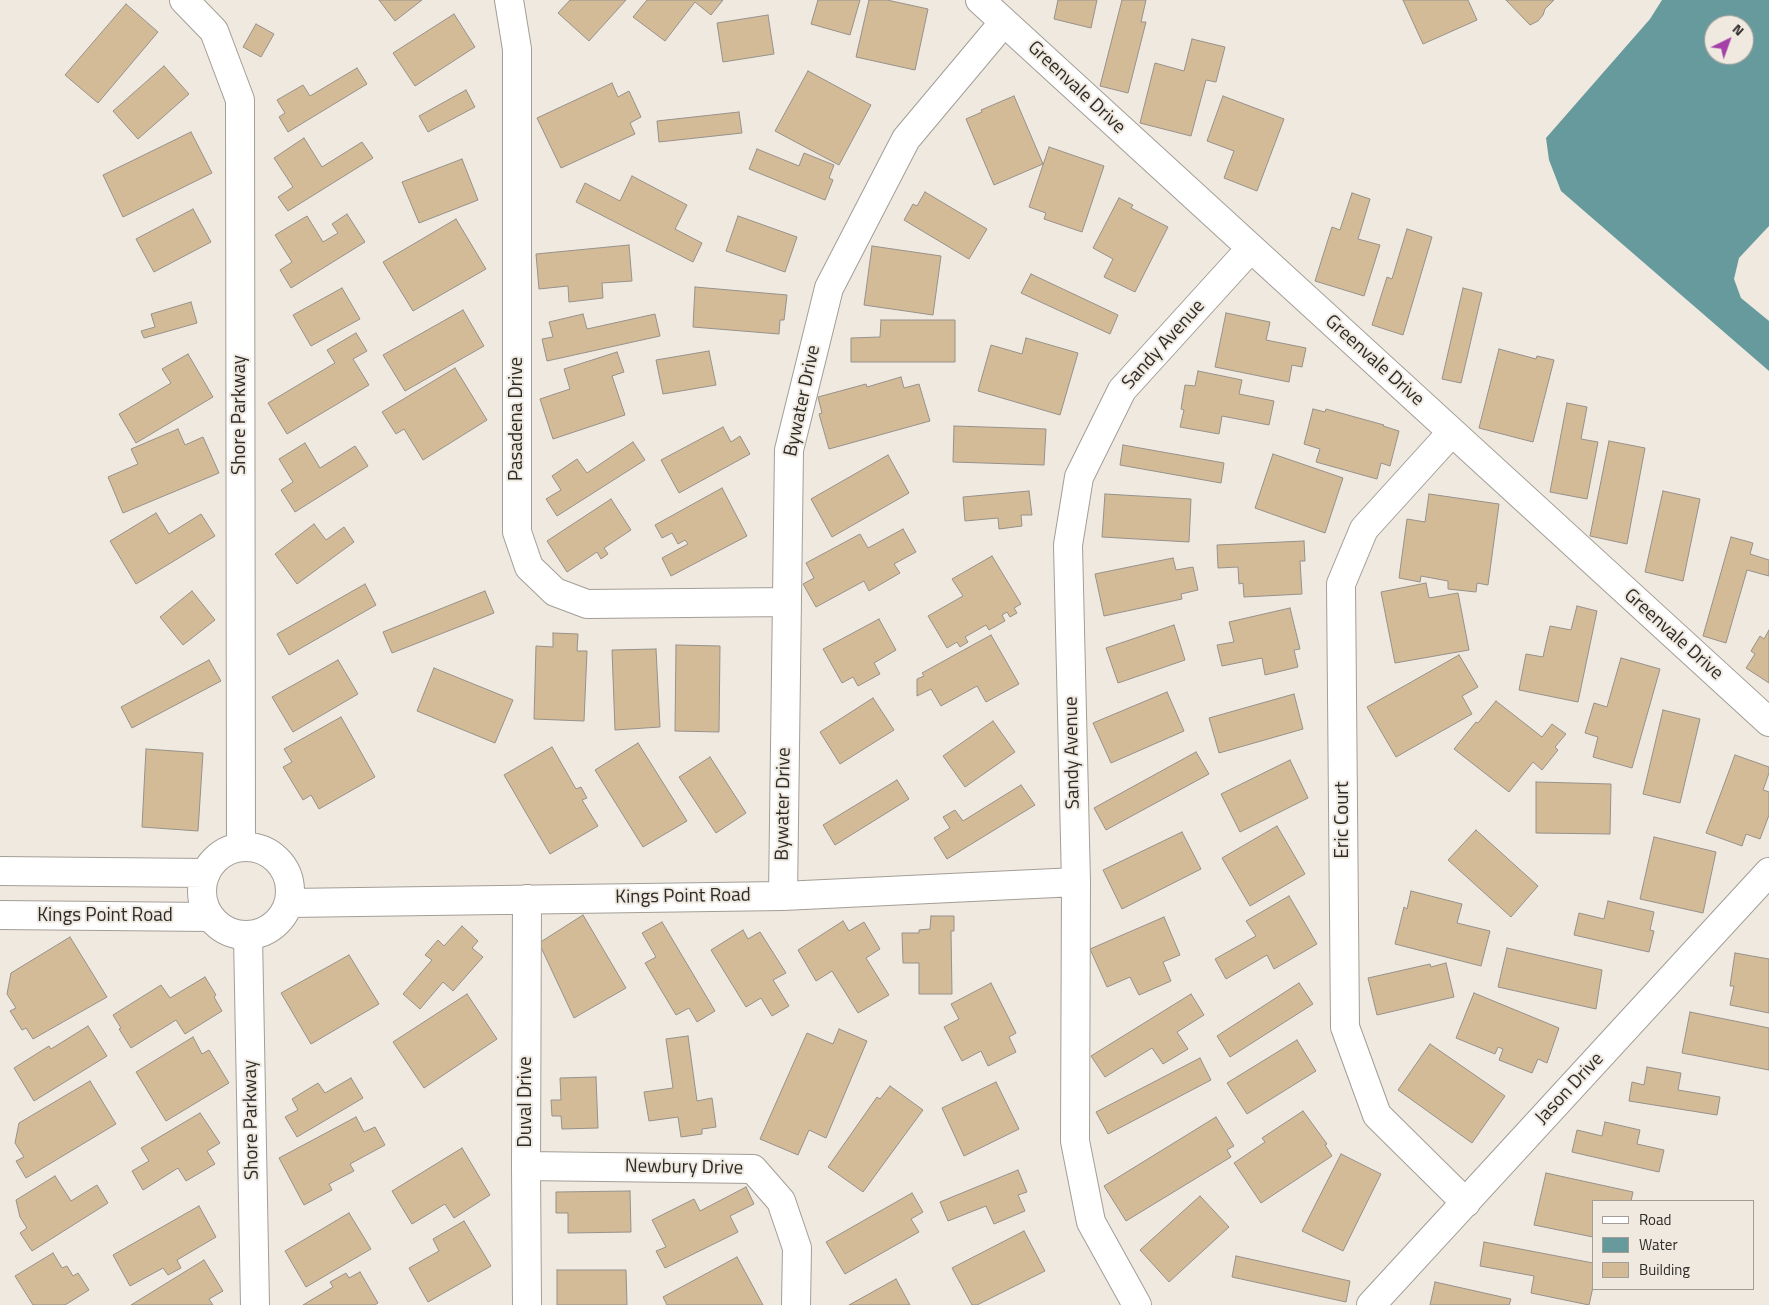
<!DOCTYPE html>
<style>
body{margin:0}
#map{position:relative;width:1769px;height:1305px;overflow:hidden;background:#efe9e0;font-family:"Titillium Web",sans-serif}
canvas{display:block}
.legend{position:absolute;left:1592px;top:1200px;width:162px;height:90px;box-sizing:border-box;background:#efe9e0;border:1px solid #a29d97;margin:0;padding:6px 9px;list-style:none;font-size:15px;color:#2e2c29}
.legend li{display:flex;align-items:center;gap:10px;height:25px}
.legend b{width:25px;border:1px solid #a29d97}
.north{position:absolute;left:1704px;top:15px;width:50px;height:50px;box-sizing:border-box;background:#efe9e0;border:1px solid #a29d97;border-radius:50%;rotate:42deg;font-size:14px;font-weight:700;line-height:20px;text-align:center;color:#2e2c29}
.north::after{content:'';display:block;margin:auto;width:18px;height:22px;background:#a441a8;clip-path:polygon(50% 0,100% 100%,50% 72%,0 100%)}
</style>
<div id="map">
<canvas width="1769" height="1305"></canvas>
<ul class="legend">
<li><b style="height:6px;background:#fff"></b>Road</li>
<li><b style="height:14px;background:#679a9d"></b>Water</li>
<li><b style="height:14px;background:#d3bb98"></b>Building</li>
</ul>
<div class="north">N</div>
</div>
<script>
const c = document.querySelector('canvas').getContext('2d');
c.lineJoin = 'round';
function paint(path, color) { c.fillStyle = color; c.fill(path, 'evenodd'); }
const poly = rows => new Path2D(rows.map(r => 'M' + r).join(''));
function trace(path, color, width, dash) { c.strokeStyle = color; c.lineWidth = width; c.lineCap = dash ? 'butt' : 'round'; c.setLineDash(dash || []); c.stroke(path); }
function write(font, color, halo, rows, align = 'center') {
  c.font = font + ' "Titillium Web",sans-serif'; c.lineWidth = 4; c.setLineDash([]); c.textBaseline = 'middle'; c.strokeStyle = halo; c.fillStyle = color; for (const [text, x, y, turn = 0] of rows) {
    c.save(); c.translate(x, y); c.rotate((+turn || 0) * Math.PI / 180); c.textAlign = isNaN(turn) ? turn : align; if (halo) c.strokeText(text, 0, 0); c.fillText(text, 0, 0); c.restore();
  }
}
const water = poly([
 [1662,0,1769,0,1769,226,1739,258,1734,279,1741,298,1769,321,1769,371,1561,191,1549,160,1546,138,1650,19],
 [1714,25,1744,25,1744,55,1714,55]
]);
const building = poly([
 [379,0,422,0,395,21,379,0],
 [570,0,626,0,589,41,558,13,570,0],
 [647,0,723,0,711,15,695,2,665,41,633,17,647,0],
 [818,0,860,0,850,35,811,24,818,0],
 [869,0,887,0,928,9,915,70,856,57,869,0],
 [1058,0,1097,0,1091,28,1054,19,1058,0],
 [1122,0,1146,0,1141,22,1146,22,1128,93,1100,86,1122,0],
 [1403,0,1468,0,1477,20,1423,44,1403,0],
 [1506,0,1554,0,1545,9,1543,15,1538,21,1530,25,1506,0],
 [126,4,158,32,98,103,65,75,126,4],
 [454,14,475,47,415,86,393,53,454,14],
 [768,15,774,54,723,62,717,23,768,15],
 [256,24,274,34,261,57,243,47,256,24],
 [1192,39,1225,47,1216,82,1206,80,1191,136,1140,123,1155,63,1184,71,1192,39],
 [164,66,189,94,138,139,113,111,164,66],
 [357,68,367,84,288,132,279,117,285,113,277,100,303,85,310,96,357,68],
 [808,71,871,105,839,165,775,131,808,71],
 [612,83,618,97,629,91,641,117,630,123,635,134,561,168,537,118,612,83],
 [466,90,475,107,428,132,419,116,466,90],
 [1014,96,1043,164,994,185,966,119,982,112,981,110,1014,96],
 [1223,96,1284,119,1257,191,1224,178,1234,151,1207,141,1223,96],
 [739,112,742,133,659,142,657,121,739,112],
 [191,132,212,173,123,217,103,175,191,132],
 [304,138,322,167,362,142,373,158,288,211,278,197,293,187,274,158,304,138],
 [1049,147,1104,166,1082,232,1044,219,1046,213,1029,207,1049,147],
 [757,149,799,166,804,153,834,165,829,178,833,180,825,200,749,169,757,149],
 [462,159,478,200,419,223,402,182,462,159],
 [632,176,687,205,675,229,702,243,693,262,576,202,585,183,620,201,632,176],
 [925,192,987,229,969,259,904,220,913,204,917,206,925,192],
 [1352,193,1370,199,1358,239,1380,245,1364,296,1315,281,1332,227,1340,230,1352,193],
 [1119,198,1133,205,1131,208,1168,227,1135,292,1104,277,1113,259,1093,248,1119,198],
 [193,209,211,242,154,272,136,239,193,209],
 [347,214,365,242,291,288,280,270,292,262,275,235,307,216,323,242,338,233,332,224,347,214],
 [738,216,797,237,785,272,726,251,738,216],
 [456,219,486,269,413,311,383,262,456,219],
 [1407,229,1432,237,1403,335,1372,325,1387,277,1392,279,1407,229],
 [629,245,632,281,602,283,603,298,569,302,568,286,539,289,536,254,629,245],
 [872,246,941,256,933,315,864,305,872,246],
 [1031,274,1118,315,1110,334,1021,293,1031,274],
 [695,287,787,295,784,320,780,320,779,334,693,327,695,287],
 [342,288,360,319,311,346,293,315,342,288],
 [1463,288,1482,293,1461,383,1442,379,1463,288],
 [191,302,197,323,144,338,141,331,155,327,151,314,191,302],
 [463,310,484,346,405,391,383,355,463,310],
 [1226,313,1270,322,1266,340,1306,348,1302,367,1292,365,1289,382,1215,367,1226,313],
 [583,314,587,329,655,314,660,336,547,361,542,339,553,337,549,322,583,314],
 [881,320,955,320,955,362,851,362,851,338,880,337,881,320],
 [356,333,367,351,353,359,369,385,287,434,268,403,335,363,327,350,356,333],
 [1026,338,1078,353,1060,415,978,391,991,345,1022,354,1026,338],
 [1499,349,1536,359,1537,356,1554,360,1533,442,1479,428,1499,349],
 [709,351,716,385,663,394,656,360,709,351],
 [617,352,624,372,612,376,625,415,553,439,540,399,570,389,564,369,617,352],
 [188,354,213,397,136,443,119,414,171,383,162,369,188,354],
 [455,368,487,420,423,460,404,429,396,434,382,412,455,368],
 [1198,371,1242,380,1239,394,1274,401,1269,425,1222,416,1219,434,1180,427,1184,410,1181,409,1185,385,1195,386,1198,371],
 [901,377,904,388,919,384,930,421,829,449,819,414,822,413,818,397,866,384,867,387,901,377],
 [1567,403,1587,407,1581,439,1598,442,1587,499,1550,492,1567,403],
 [1313,409,1325,412,1326,409,1384,425,1383,426,1399,431,1390,466,1381,463,1377,479,1316,462,1320,449,1304,444,1313,409],
 [954,426,1046,429,1044,465,953,462,954,426],
 [723,427,731,442,740,436,750,454,679,493,661,460,723,427],
 [178,429,185,445,203,437,219,473,123,513,108,477,138,464,131,449,178,429],
 [1609,441,1645,448,1627,544,1590,536,1609,441],
 [633,442,645,460,557,516,546,499,561,490,552,476,577,459,587,473,633,442],
 [305,443,320,468,355,446,368,466,295,512,281,490,293,482,279,459,305,443],
 [1123,445,1224,463,1221,483,1120,465,1123,445],
 [1273,454,1343,478,1325,533,1255,508,1273,454],
 [888,455,909,493,832,537,811,499,888,455],
 [722,488,747,536,671,576,662,558,688,544,685,540,678,544,672,533,662,538,655,525,722,488],
 [1029,491,1032,515,1021,515,1022,526,999,529,998,518,965,521,963,497,1029,491],
 [1663,491,1700,499,1683,581,1645,572,1663,491],
 [1105,494,1191,499,1189,542,1102,537,1105,494],
 [1429,494,1499,504,1488,585,1477,583,1476,592,1448,589,1448,581,1421,576,1420,582,1399,578,1407,519,1425,522,1429,494],
 [611,499,631,530,604,548,608,554,601,559,597,552,567,572,547,541,611,499],
 [156,513,169,534,201,514,215,536,136,584,110,541,156,513],
 [314,524,326,540,344,527,354,542,297,584,275,554,314,524],
 [903,529,916,552,894,564,900,573,869,591,864,581,816,607,803,584,814,578,806,563,860,534,868,548,903,529],
 [1731,537,1753,543,1750,554,1769,560,1769,576,1747,570,1726,643,1703,636,1731,537],
 [1304,541,1305,561,1300,561,1302,594,1244,597,1243,583,1239,584,1238,567,1218,568,1217,545,1304,541],
 [992,556,1021,604,1014,608,1017,613,1010,617,1007,612,1002,615,1005,621,989,630,986,625,965,637,968,642,960,647,957,642,947,648,928,616,963,596,952,579,992,556],
 [1173,558,1176,570,1193,567,1198,590,1181,594,1182,599,1104,616,1095,574,1173,558],
 [1426,583,1429,598,1458,593,1469,650,1395,663,1381,592,1426,583],
 [365,584,376,605,289,655,277,634,365,584],
 [192,591,215,620,183,645,160,617,192,591],
 [485,591,494,613,392,653,383,632,485,591],
 [1577,606,1597,611,1578,702,1519,690,1526,654,1543,657,1550,626,1571,630,1577,606],
 [1290,608,1300,649,1294,650,1298,667,1265,675,1262,658,1222,666,1217,645,1234,642,1229,622,1290,608],
 [879,619,896,650,874,663,880,674,858,686,853,677,842,683,823,649,879,619],
 [1174,625,1185,660,1118,683,1106,648,1174,625],
 [1769,630,1769,683,1746,668,1755,654,1751,651,1760,636,1764,639,1769,630],
 [553,633,578,634,577,651,587,651,584,721,534,719,536,646,553,647,553,633],
 [991,635,1019,684,986,702,977,686,941,706,931,689,917,696,917,679,924,676,922,673,991,635],
 [676,645,720,646,719,732,675,731,676,645],
 [656,649,660,727,615,730,612,650,656,649],
 [1459,655,1478,687,1462,696,1472,714,1396,757,1367,707,1459,655],
 [1621,658,1660,669,1632,768,1593,757,1598,737,1585,733,1594,703,1607,707,1621,658],
 [209,660,221,681,132,728,121,707,209,660],
 [338,660,358,694,293,732,272,697,338,660],
 [434,668,513,700,495,743,417,711,434,668],
 [1167,692,1184,731,1111,763,1093,723,1167,692],
 [1294,694,1303,729,1219,753,1209,718,1294,694],
 [873,698,894,730,840,764,820,732,873,698],
 [1496,701,1542,737,1552,724,1566,734,1555,747,1558,750,1542,770,1533,762,1509,792,1454,749,1476,722,1478,723,1496,701],
 [1663,710,1700,719,1680,803,1643,794,1663,710],
 [341,717,375,777,319,809,311,795,303,800,283,767,292,762,284,749,341,717],
 [993,721,1015,752,965,787,943,756,993,721],
 [638,743,687,821,643,847,595,770,638,743],
 [552,747,576,789,581,787,587,798,582,800,598,826,550,854,504,775,552,747],
 [146,749,203,753,198,831,142,827,146,749],
 [1196,752,1209,774,1106,830,1094,808,1196,752],
 [1735,755,1769,767,1769,773,1763,790,1769,792,1769,815,1760,839,1746,834,1742,846,1706,833,1735,755],
 [710,757,746,813,716,833,679,777,710,757],
 [1290,760,1308,798,1240,832,1221,794,1290,760],
 [897,780,909,799,835,845,823,825,897,780],
 [1536,782,1611,784,1610,834,1536,833,1536,782],
 [1021,785,1035,805,947,859,934,838,950,828,943,817,955,810,963,821,1021,785],
 [1277,826,1305,874,1250,906,1222,858,1277,826],
 [1476,830,1538,886,1511,917,1448,860,1476,830],
 [1182,832,1201,869,1122,909,1103,870,1182,832],
 [1654,837,1716,852,1703,913,1640,899,1654,837],
 [1411,891,1462,904,1457,923,1490,931,1481,966,1395,944,1404,907,1407,909,1411,891],
 [1289,896,1317,944,1274,969,1267,955,1226,979,1215,959,1256,936,1246,921,1289,896],
 [1608,901,1654,912,1650,930,1654,931,1649,952,1574,935,1579,913,1604,919,1608,901],
 [583,915,626,988,574,1018,539,943,583,915],
 [931,916,954,916,954,931,951,931,952,994,919,994,919,963,903,963,902,933,919,933,919,930,930,929,931,916],
 [1164,917,1180,955,1163,962,1171,981,1139,995,1130,977,1107,987,1090,949,1164,917],
 [843,921,849,931,864,922,880,949,866,958,889,995,858,1013,832,971,816,981,798,950,843,921],
 [662,922,715,1011,697,1022,689,1008,676,1015,645,963,656,957,642,933,662,922],
 [462,926,478,941,472,948,483,957,453,991,443,982,420,1009,403,994,432,960,425,955,438,940,444,946,462,926],
 [743,930,748,939,760,932,786,973,773,980,789,1006,772,1016,761,998,746,1007,711,950,743,930],
 [70,937,107,997,33,1039,26,1028,22,1030,10,1011,16,1008,7,994,11,973,70,937],
 [1507,948,1602,970,1596,1009,1498,987,1507,948],
 [1735,953,1769,959,1769,1013,1730,1005,1734,986,1730,986,1735,953],
 [349,955,379,1004,311,1044,281,993,349,955],
 [1446,963,1454,997,1377,1015,1368,978,1430,964,1431,967,1446,963],
 [205,977,216,995,214,997,222,1011,185,1034,176,1020,131,1048,119,1029,121,1028,113,1015,161,985,170,998,205,977],
 [991,983,1016,1033,1009,1037,1016,1052,988,1066,981,1051,962,1061,944,1027,959,1019,951,1004,991,983],
 [1299,983,1313,1004,1230,1057,1217,1036,1299,983],
 [1474,993,1559,1028,1547,1063,1538,1059,1532,1073,1499,1060,1503,1049,1498,1047,1495,1054,1456,1038,1474,993],
 [467,994,497,1039,424,1088,393,1042,467,994],
 [1191,994,1204,1015,1177,1032,1188,1049,1163,1064,1152,1048,1105,1077,1091,1056,1191,994],
 [1690,1012,1769,1028,1769,1070,1682,1053,1690,1012],
 [88,1026,107,1056,34,1101,14,1068,49,1046,51,1049,88,1026],
 [839,1029,867,1041,826,1138,809,1130,798,1155,760,1139,807,1033,833,1044,839,1029],
 [688,1036,697,1101,712,1098,716,1127,702,1129,702,1134,681,1137,678,1117,649,1121,644,1092,673,1088,666,1039,688,1036],
 [193,1037,202,1054,209,1050,229,1083,166,1121,136,1072,193,1037],
 [1297,1040,1316,1071,1247,1114,1227,1083,1297,1040],
 [1430,1044,1505,1096,1472,1143,1398,1090,1430,1044],
 [1200,1058,1211,1080,1108,1134,1096,1112,1200,1058],
 [1647,1067,1681,1073,1678,1090,1720,1097,1717,1115,1629,1101,1632,1082,1644,1085,1647,1067],
 [596,1077,598,1128,562,1129,561,1116,552,1116,551,1100,561,1100,560,1078,596,1077],
 [351,1078,363,1098,297,1137,285,1117,298,1110,292,1099,318,1083,325,1093,351,1078],
 [90,1081,116,1124,26,1178,16,1161,24,1157,15,1143,19,1123,90,1081],
 [996,1082,1019,1129,964,1156,942,1108,996,1082],
 [890,1086,923,1110,863,1192,828,1167,877,1097,880,1099,890,1086],
 [1303,1111,1327,1144,1325,1145,1332,1156,1261,1203,1234,1163,1265,1142,1262,1138,1303,1111],
 [200,1113,220,1143,207,1151,215,1164,186,1181,178,1168,143,1190,132,1171,149,1161,141,1148,200,1113],
 [356,1117,364,1132,375,1127,385,1145,350,1164,354,1171,329,1184,332,1190,304,1205,279,1158,356,1117],
 [1216,1117,1234,1146,1227,1150,1231,1157,1126,1221,1104,1186,1216,1117],
 [1605,1122,1640,1130,1637,1144,1664,1150,1659,1172,1572,1152,1577,1130,1602,1136,1605,1122],
 [462,1148,490,1195,454,1218,445,1204,412,1224,392,1191,462,1148],
 [1341,1154,1381,1174,1343,1251,1302,1231,1341,1154],
 [1018,1170,1027,1192,1018,1195,1025,1211,994,1224,986,1206,948,1221,940,1202,1018,1170],
 [1546,1173,1633,1192,1631,1201,1593,1201,1593,1237,1534,1225,1546,1173],
 [55,1176,71,1201,97,1185,108,1203,32,1251,20,1233,27,1228,20,1217,16,1200,55,1176],
 [746,1187,754,1204,730,1216,738,1232,665,1268,656,1251,666,1247,652,1220,694,1199,700,1211,746,1187],
 [630,1191,631,1232,568,1233,568,1213,556,1213,556,1192,630,1191],
 [912,1193,923,1212,911,1219,919,1232,845,1274,826,1242,912,1193],
 [1200,1196,1229,1227,1169,1282,1140,1250,1200,1196],
 [199,1206,216,1237,177,1260,181,1268,168,1275,163,1268,130,1286,113,1255,199,1206],
 [349,1213,371,1249,306,1287,285,1251,349,1213],
 [464,1221,491,1266,428,1302,409,1268,439,1251,433,1239,464,1221],
 [1024,1231,1045,1271,977,1305,972,1305,952,1268,1024,1231],
 [1484,1242,1593,1263,1593,1287,1589,1305,1531,1293,1534,1276,1480,1266,1484,1242],
 [53,1253,62,1268,67,1266,73,1276,78,1273,89,1290,65,1305,33,1305,15,1276,53,1253],
 [1236,1256,1350,1281,1346,1302,1232,1277,1236,1256],
 [737,1257,763,1305,667,1305,663,1297,737,1257],
 [204,1260,223,1291,209,1299,213,1305,131,1305,204,1260],
 [557,1270,626,1270,627,1305,557,1305,557,1270],
 [360,1272,378,1303,375,1305,303,1305,333,1287,330,1282,346,1273,349,1278,360,1272],
 [896,1279,910,1305,849,1305,896,1279],
 [1435,1282,1511,1299,1509,1305,1430,1305,1435,1282]
]);
const minor = poly([
 [184,0,214,31,240,100,241,847],
 [509,0,517,49,517,532,529,567,555,592,587,604,787,602],
 [980,0,1769,722],
 [1452,432,1364,529,1341,584,1345,1027,1377,1115,1466,1203],
 '202 891a44 44 0 1 1 88 0a44 44 0 1 1-88 0Z',
 [0,871,206,873],
 [783,896,789,450,829,288,906,139,1004,22],
 [527,899,526,1166,527,1305],
 [289,903,783,896,1076,882],
 [0,915,210,917],
 [248,936,255,1305],
 [526,1166,753,1169,781,1201,797,1248,796,1305],
 [1137,1305,1091,1222,1075,1141,1076,882,1068,545,1079,477,1122,390,1251,248],
 [1371,1305,1769,872]
]);
const streetNames = [
 ["Greenvale Drive",1076,88,43],
 ["Sandy Avenue",1164,345,-48],
 ["Greenvale Drive",1374,361,42],
 ["Bywater Drive",803,401,-78],
 ["Shore Parkway",240,415,-90],
 ["Pasadena Drive",517,419,-90],
 ["Greenvale Drive",1673,635,42],
 ["Sandy Avenue",1073,753,-91],
 ["Bywater Drive",784,804,-89],
 ["Eric Court",1343,820,-90],
 ["Kings Point Road",683,897,-1],
 ["Kings Point Road",105,916],
 ["Jason Drive",1570,1089,-47],
 ["Duval Drive",526,1102,-90],
 ["Shore Parkway",252,1120,-91],
 ["Newbury Drive",684,1168,1]
];
paint(water, '#679a9d');
paint(building, '#d3bb98');
trace(building, '#97918a', 1);
trace(minor, '#a39e96', 30);
trace(minor, '#fff', 28);
write('19px', '#2e2c29', '#efe9e0', streetNames);
</script>
